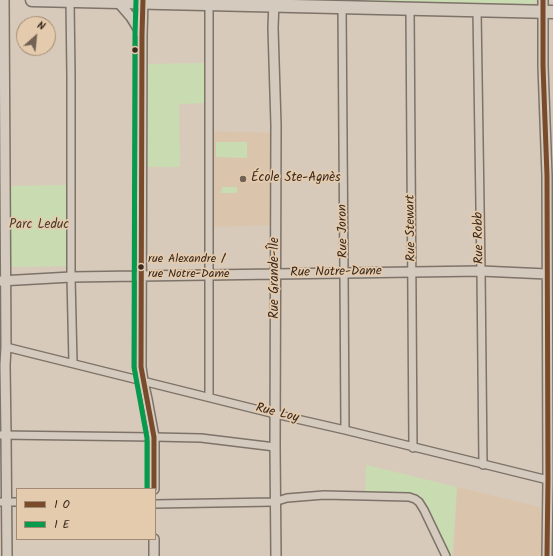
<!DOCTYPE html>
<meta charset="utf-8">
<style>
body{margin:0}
#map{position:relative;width:553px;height:556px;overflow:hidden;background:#d8caba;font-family:Kalam,sans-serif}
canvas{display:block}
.legend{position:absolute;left:16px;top:488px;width:140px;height:52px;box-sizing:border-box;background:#e5cbad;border:1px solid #a18b74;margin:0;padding:5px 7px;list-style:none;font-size:12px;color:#3b2a1e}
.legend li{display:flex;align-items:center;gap:8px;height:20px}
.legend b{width:20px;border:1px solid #a18b74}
.north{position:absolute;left:16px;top:16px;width:40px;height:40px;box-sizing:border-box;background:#e5cbad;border:1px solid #a18b74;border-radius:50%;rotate:27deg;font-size:11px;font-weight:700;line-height:16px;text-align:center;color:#3b2a1e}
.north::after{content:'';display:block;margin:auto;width:14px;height:18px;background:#726255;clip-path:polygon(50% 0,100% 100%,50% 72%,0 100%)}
</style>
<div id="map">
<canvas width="553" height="556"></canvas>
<ul class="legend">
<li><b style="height:5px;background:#7a4b2a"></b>1 O</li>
<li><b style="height:5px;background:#069a4c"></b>1 E</li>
</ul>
<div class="north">N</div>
</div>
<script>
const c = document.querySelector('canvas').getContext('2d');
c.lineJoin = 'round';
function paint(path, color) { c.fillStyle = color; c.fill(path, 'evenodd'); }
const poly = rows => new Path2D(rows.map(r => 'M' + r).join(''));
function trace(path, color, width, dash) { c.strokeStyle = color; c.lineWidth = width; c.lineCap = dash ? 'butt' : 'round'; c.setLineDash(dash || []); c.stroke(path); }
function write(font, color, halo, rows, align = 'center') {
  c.font = font + ' Kalam,sans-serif'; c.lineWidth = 3.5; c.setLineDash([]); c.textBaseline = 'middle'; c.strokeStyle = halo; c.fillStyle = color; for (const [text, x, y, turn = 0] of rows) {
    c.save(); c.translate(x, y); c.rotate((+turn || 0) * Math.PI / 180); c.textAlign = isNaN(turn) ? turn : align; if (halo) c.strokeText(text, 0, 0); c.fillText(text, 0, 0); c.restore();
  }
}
const built = poly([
 [209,131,276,133,276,225,209,227],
 [553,288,553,479,551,479],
 [457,487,540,507,543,556,454,556]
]);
const green = poly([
 [289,0,536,0,535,3,529,4],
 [204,63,205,103,179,104,180,167,147,167,145,64],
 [216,142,247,142,247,158,216,157],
 [68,185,69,266,10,267,9,186],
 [222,187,237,187,237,193,221,193],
 [366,465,457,487,452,556,445,556,423,499,365,492]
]);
const street = poly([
 [70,1,71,76,71,277,73,363],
 [342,7,344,273,345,430],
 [410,9,413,448],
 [477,10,481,271,483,465],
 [6,347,275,414,345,430,548,480],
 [209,397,209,4],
 [0,435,154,437,201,438,275,447],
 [0,502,17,502],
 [155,504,274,502,287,498,324,495,409,497,415,499,419,502,424,510,446,556]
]);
const secondary = poly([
 [4,0,6,347,5,365,6,435,7,556],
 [143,0,142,35,141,367,143,381,147,399,154,437,154,489],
 [274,0,273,28,276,125,275,447,276,556],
 [543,0,543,66,547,176,548,480,547,556],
 [118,2,131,17,142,35],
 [0,281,71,277,344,273,481,271,547,274],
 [154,556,154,539]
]);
const highway = poly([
 [32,0,553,12]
]);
const bus1 = poly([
 [143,0,142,35,141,367,154,437,154,489],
 [543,0,543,66,547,176,548,480,547,556]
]);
const bus2 = poly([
 [136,0,135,35,134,367,147,438,147,489]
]);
const markers = [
 [135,50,3.5,"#3b2a1e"],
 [243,179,4,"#726255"],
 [141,267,3.5,"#3b2a1e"]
];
const busNames = [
 ["rue Alexandre /",148,260],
 ["rue Notre-Dame",148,275]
];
const poiNames = [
 ["École Ste-Agnès",251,179]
];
const parkNames = [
 ["Parc Leduc",39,226]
];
const streetNames = [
 ["Rue Stewart",412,228,-91],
 ["Rue Joron",344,231,-91],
 ["Rue Robb",480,238,-91],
 ["Rue Notre-Dame",336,273,-1],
 ["Rue Grande-Île",276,278,-90],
 ["Rue Loy",277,414,14]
];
paint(built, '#dac4ac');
paint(green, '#c9dcb1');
trace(street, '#7d7369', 10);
trace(secondary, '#7d7369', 12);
trace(highway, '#7d7369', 15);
trace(street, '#d4cabe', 7);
trace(secondary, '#d4cabe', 9);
trace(highway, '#d4cabe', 12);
trace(bus1, '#7a4b2a', 5);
trace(bus2, '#069a4c', 5);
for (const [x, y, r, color] of markers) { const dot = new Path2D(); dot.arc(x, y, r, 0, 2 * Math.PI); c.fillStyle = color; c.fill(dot); trace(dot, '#e5cbad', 1.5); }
write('12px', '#3b2a1e', '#e5cbad', busNames, 'left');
write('13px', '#3b2a1e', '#e5cbad', poiNames, 'left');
write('13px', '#483d2c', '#e5cbad', parkNames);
write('13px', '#3b2a1e', '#e5cbad', streetNames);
</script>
